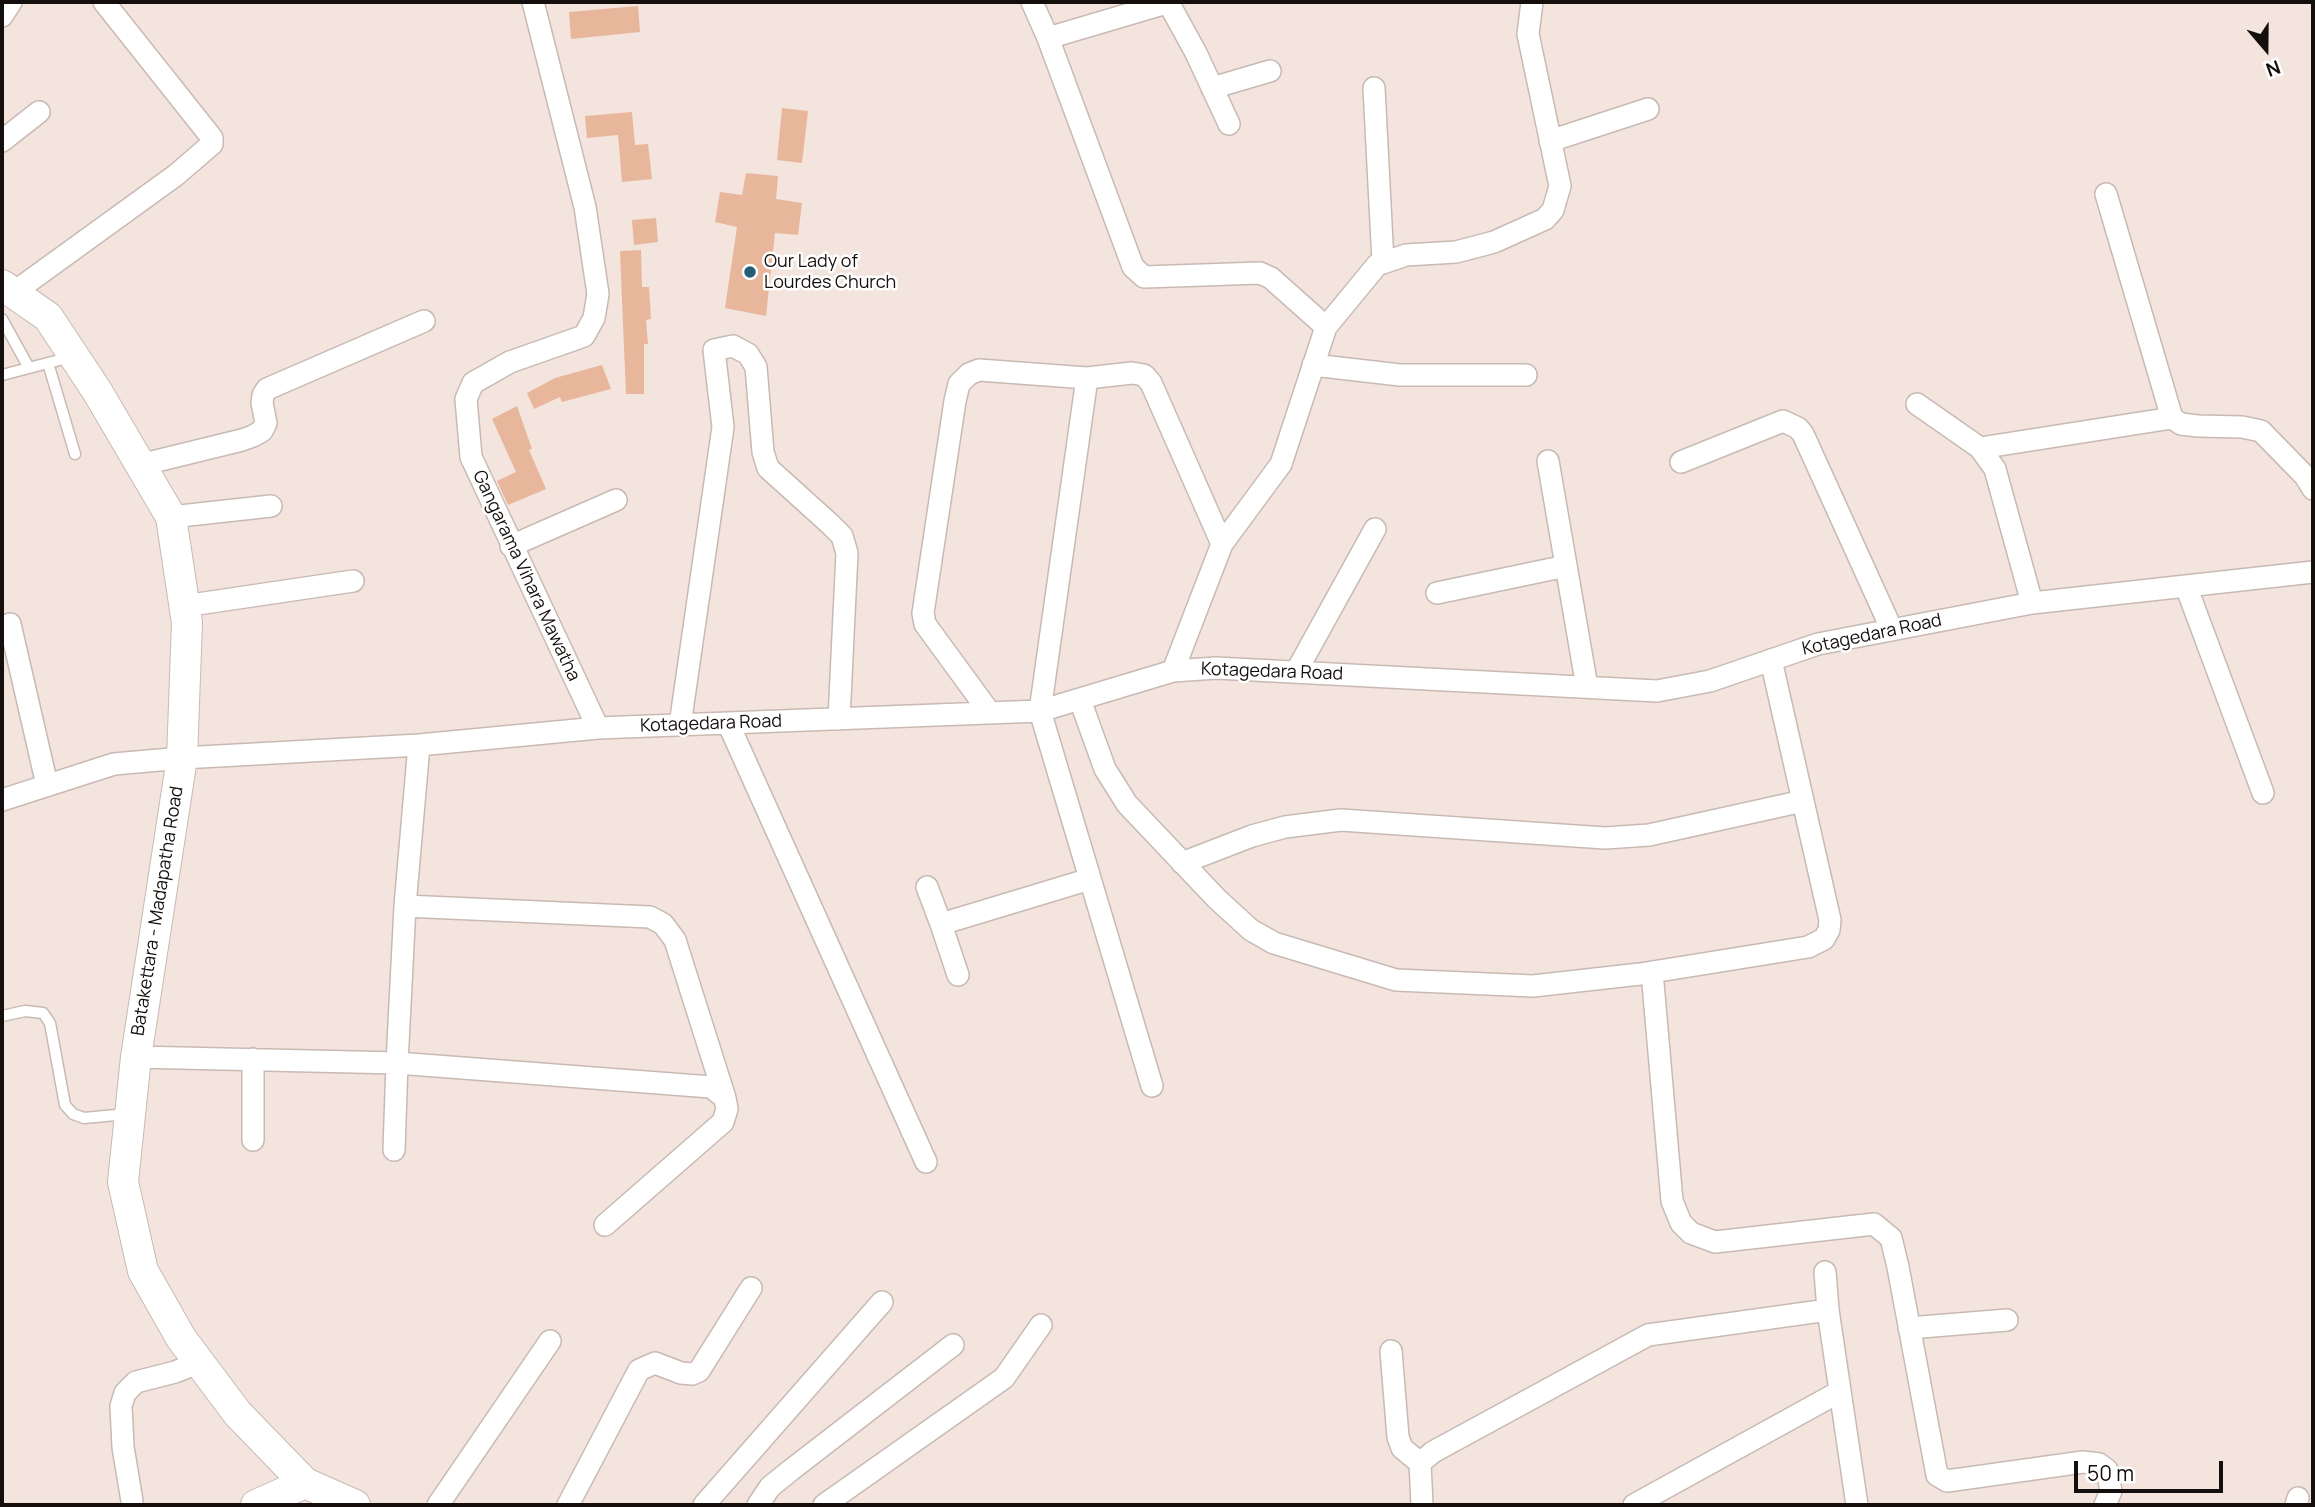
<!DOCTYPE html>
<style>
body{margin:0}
#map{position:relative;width:2315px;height:1507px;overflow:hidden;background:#f3e4dd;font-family:Manrope,sans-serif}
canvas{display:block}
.frame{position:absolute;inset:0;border:4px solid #140f0d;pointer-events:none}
.north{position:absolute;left:2231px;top:14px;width:70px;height:70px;-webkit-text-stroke:5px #fff;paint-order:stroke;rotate:160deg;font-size:19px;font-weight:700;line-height:28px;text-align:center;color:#140f0d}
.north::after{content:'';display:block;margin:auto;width:24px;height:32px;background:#140f0d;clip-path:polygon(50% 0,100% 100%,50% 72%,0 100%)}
.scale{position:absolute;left:2074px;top:1461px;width:149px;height:32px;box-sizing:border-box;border:4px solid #140f0d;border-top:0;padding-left:9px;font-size:21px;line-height:24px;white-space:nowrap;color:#140f0d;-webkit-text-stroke:5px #fff;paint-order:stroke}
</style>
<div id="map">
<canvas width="2315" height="1507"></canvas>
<div class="frame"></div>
<div class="north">N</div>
<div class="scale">50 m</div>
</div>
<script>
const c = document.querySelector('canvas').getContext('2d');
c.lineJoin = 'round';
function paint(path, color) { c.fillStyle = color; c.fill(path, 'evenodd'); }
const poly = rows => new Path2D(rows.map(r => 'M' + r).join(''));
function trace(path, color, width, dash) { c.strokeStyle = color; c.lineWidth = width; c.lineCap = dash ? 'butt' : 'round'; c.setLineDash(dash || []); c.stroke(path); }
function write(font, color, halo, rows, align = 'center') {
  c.font = font + ' Manrope,sans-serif'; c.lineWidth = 5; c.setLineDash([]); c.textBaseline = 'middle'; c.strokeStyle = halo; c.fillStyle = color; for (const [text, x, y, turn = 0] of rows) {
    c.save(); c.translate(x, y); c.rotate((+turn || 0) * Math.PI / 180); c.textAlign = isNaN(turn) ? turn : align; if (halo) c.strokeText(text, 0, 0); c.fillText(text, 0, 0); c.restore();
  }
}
const building = poly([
 [638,6,640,32,571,39,569,12],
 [782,108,808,111,802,163,777,160],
 [632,112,635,145,648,144,652,179,622,182,618,135,587,138,585,116],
 [746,173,778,176,776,199,802,203,798,235,775,233,766,316,725,308,737,227,715,222,720,192,742,195],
 [656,218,658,242,634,245,632,220],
 [641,250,642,287,649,287,651,319,646,320,648,344,644,344,644,394,626,394,620,251],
 [602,365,611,389,562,402,560,397,534,409,527,393,555,378],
 [517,406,532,449,529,450,546,489,508,505,497,481,516,472,492,419]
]);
const lane = poly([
 [2,319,29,368],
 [48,363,75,454],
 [2,375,71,357],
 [2,1016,25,1011,43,1013,50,1023,65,1105,73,1114,84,1118,127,1114]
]);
const street = poly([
 [533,2,585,207,598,294,594,318,584,336,510,362,473,383,466,399,471,457,598,728],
 [1032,2,1048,38,1133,267,1144,277,1260,273,1271,278,1326,327],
 [1168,2,1196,53,1229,124],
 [2,16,11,2],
 [1048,38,1170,2],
 [1212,88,1270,71],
 [1374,88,1383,262],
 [2,141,39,112],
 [1550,141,1648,109],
 [2106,194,2172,418,2181,424,2198,426,2242,427,2261,431,2305,476,2313,489],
 [13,293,176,175,212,144,212,138,104,2],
 [1313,365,1400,375,1526,375],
 [1087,378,1040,711,1152,1086],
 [1917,404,1980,448,1995,469,2032,603],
 [1980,448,2172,418],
 [1548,461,1587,687],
 [1681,462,1783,421,1798,428,1803,434,1892,630],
 [140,465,242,440,253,436,262,431,266,423,262,403,263,395,267,389,424,321],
 [171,517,271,506],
 [511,546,616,500],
 [2186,586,2263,793],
 [1437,593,1566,566],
 [184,606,353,581],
 [10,624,47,785],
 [1173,671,1222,544,1281,464,1326,327,1377,265,1406,255,1456,252,1494,242,1545,219,1553,210,1560,186,1528,34,1532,2],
 [1296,672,1375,529],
 [1080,700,1105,769,1127,804,1217,899,1251,930,1274,943,1396,980,1533,986,1640,974,1808,947,1824,939,1829,930,1830,920,1771,660],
 [990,713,925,624,923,613,955,401,959,384,969,374,979,370,1087,378,1132,373,1144,375,1151,383,1222,544],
 [728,723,926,1162],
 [680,725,723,427,714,350,733,346,748,354,756,367,763,452,768,468,830,524,842,536,847,553,839,719],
 [2,800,114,764,182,758,419,745,598,728,1040,711,1173,671,1216,668,1657,691,1710,681,1818,644,2032,603,2313,572],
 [1182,863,1252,836,1285,827,1341,820,1605,838,1649,835,1803,801],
 [927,887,941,924],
 [405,906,650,917,663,924,675,940,725,1098],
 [1652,972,1672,1201,1681,1223,1691,1233,1715,1242,1874,1224,1891,1238,1898,1267,1937,1475,1947,1481,2083,1462,2099,1464,2107,1470,2111,1491,2105,1505],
 [958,975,941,924,1090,879],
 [136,1057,397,1063,405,906,419,745],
 [253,1140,253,1059],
 [394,1150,397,1063,711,1087,725,1098,727,1109,723,1122,605,1225],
 [1825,1272,1828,1310,1857,1505],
 [1909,1328,2007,1320],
 [1391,1351,1398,1437,1402,1448,1420,1463],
 [132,1501,123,1447,121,1406,125,1393,136,1382,175,1372,200,1362],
 [438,1505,550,1341],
 [568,1505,639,1370,655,1363,681,1373,692,1374,699,1371,751,1288],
 [704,1505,882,1302],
 [758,1505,770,1487,791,1470,953,1345],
 [824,1505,1004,1378,1041,1325],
 [1422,1505,1420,1463,1433,1452,1648,1335,1828,1310],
 [1634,1505,1839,1392],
 [2296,1505,2298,1498]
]);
const secondary = poly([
 [2,285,48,317,97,391,171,517,187,623,182,758,136,1057,123,1182,143,1271,181,1338,238,1414,305,1483,355,1505],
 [256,1505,305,1483]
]);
const markers = [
 [750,272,7,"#225d75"]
];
const poiNames = [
 ["Our Lady of",764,262],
 ["Lourdes Church",764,283]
];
const streetNames = [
 ["Gangarama Vihara Mawatha",526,576,65],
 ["Kotagedara Road",1872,635,-12],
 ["Kotagedara Road",1272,672,2],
 ["Kotagedara Road",711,724,-2],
 ["Batakettara - Madapatha Road",158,911,-81]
];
paint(building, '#e8b69b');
trace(lane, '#c8bab3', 13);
trace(street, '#c8bab3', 24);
trace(secondary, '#c8bab3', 32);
trace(lane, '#fff', 10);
trace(street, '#fff', 21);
trace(secondary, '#fff', 30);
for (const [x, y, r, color] of markers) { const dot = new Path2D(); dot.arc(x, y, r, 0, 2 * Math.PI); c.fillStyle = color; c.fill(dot); trace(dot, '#fff', 2.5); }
write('18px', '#140f0d', '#fff', poiNames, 'left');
write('18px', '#140f0d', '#fff', streetNames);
</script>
